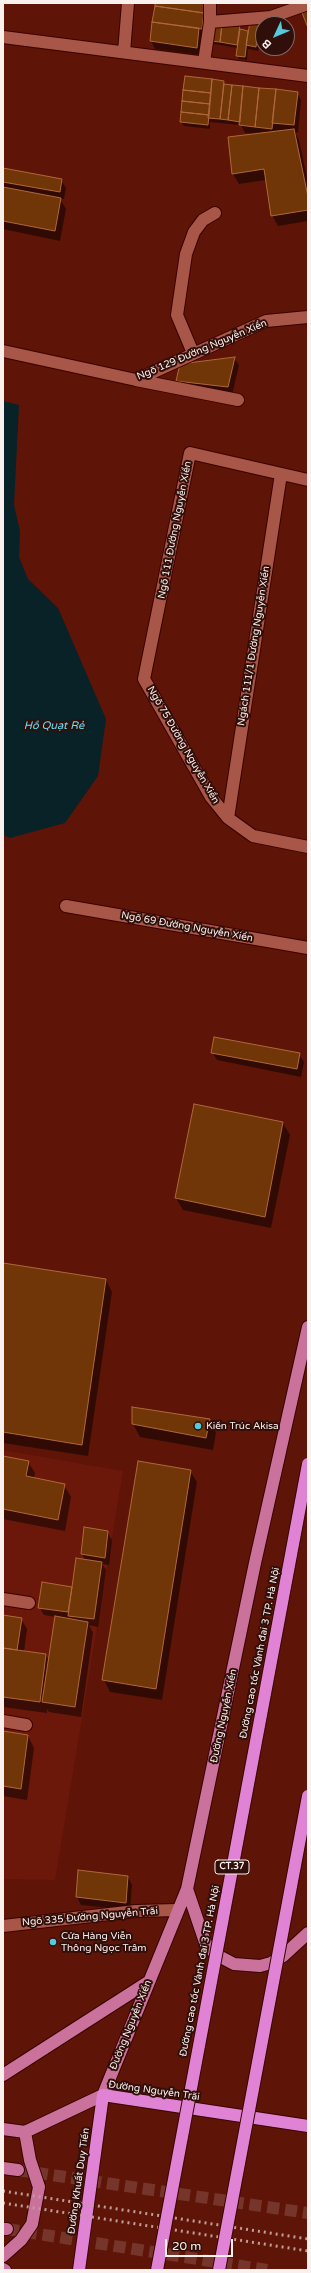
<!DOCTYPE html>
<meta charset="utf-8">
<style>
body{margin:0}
#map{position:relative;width:311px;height:2273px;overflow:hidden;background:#5f1408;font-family:"Varela Round",sans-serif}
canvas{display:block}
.frame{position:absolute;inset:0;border:4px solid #faf0ee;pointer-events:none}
.north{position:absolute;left:255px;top:16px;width:40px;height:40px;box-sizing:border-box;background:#300f0a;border:1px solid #816965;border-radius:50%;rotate:226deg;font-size:11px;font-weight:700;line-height:16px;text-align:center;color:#faf0ee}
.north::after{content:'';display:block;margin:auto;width:14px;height:18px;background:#55cadf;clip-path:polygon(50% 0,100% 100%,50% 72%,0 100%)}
.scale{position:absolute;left:165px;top:2239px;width:68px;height:18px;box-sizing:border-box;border:2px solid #faf0ee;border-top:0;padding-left:5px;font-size:12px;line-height:14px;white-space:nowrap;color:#faf0ee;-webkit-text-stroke:3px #300f0a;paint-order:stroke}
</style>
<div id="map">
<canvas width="311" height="2273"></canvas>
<div class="frame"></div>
<div class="north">B</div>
<div class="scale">20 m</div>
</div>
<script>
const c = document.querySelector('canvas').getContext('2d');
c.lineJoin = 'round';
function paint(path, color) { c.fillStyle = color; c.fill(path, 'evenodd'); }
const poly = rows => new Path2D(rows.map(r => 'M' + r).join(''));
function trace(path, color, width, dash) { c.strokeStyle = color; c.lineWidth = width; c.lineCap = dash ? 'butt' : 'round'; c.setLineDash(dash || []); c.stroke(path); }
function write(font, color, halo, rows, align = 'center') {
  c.font = font + ' "Varela Round",sans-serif'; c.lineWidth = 4; c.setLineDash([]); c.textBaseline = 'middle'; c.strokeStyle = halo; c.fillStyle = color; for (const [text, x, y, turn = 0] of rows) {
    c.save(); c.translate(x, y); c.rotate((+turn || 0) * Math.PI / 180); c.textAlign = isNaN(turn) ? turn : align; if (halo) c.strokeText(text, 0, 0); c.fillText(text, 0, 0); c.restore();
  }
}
const built = poly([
 [3,1450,123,1471,55,1880,3,1879]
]);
const water = poly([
 [3,401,19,405,14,505,20,531,19,557,28,579,58,608,106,719,98,776,65,823,10,838,3,835]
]);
const shadow = poly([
 [156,3,207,3,201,55,155,49,151,41],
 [251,23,263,25,263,48,281,48,281,51,259,48,258,51,248,49,247,60,239,59,237,55,238,48,214,44,211,40,240,26,242,30,249,32],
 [224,82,226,85,297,93,301,100,298,133,295,132,299,140,308,182,308,221,278,226,272,215,266,180,239,184,233,174,229,138,255,134,245,133,241,125,210,122,210,129,184,126,181,122],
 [3,169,61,180,66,188,64,199,60,199,66,209,60,241,3,229],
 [234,358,239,365,232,395,182,388,177,381],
 [212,1052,299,1054,304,1062,301,1077,217,1060],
 [194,1105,283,1123,290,1135,271,1228,183,1210,176,1198],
 [3,1264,106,1280,112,1292,88,1456,3,1443],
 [209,1420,216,1433,213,1450,140,1437,133,1424],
 [3,1457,28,1462,35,1473,34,1479,64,1485,71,1497,65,1531,3,1519],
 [190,1471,197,1482,162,1700,110,1692,104,1680],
 [107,1532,112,1540,109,1565,102,1564,106,1570,98,1627,89,1625,93,1633,81,1717,49,1712,47,1709,47,1713,3,1707,3,1616,21,1619,27,1629,24,1652,46,1655,49,1661,56,1617,44,1615,39,1607,43,1584,72,1588,85,1560,82,1554],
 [3,1732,28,1736,34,1748,27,1800,3,1796],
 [128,1877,132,1885,130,1910,81,1905,77,1897]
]);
const building = poly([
 [155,3,205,3,204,13,155,6,155,3],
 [155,6,204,13,202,29,152,22,155,6],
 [308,7,308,28,301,10,308,7],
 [152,22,199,28,197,48,150,41,152,22],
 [222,22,240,25,237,45,220,42,222,22],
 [250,22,259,23,256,47,246,45,250,22],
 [213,23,222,25,220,42,210,41,213,23],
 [259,23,264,24,263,45,257,44,259,23],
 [240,29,248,31,245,57,236,56,240,29],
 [185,76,212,79,211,93,183,90,185,76],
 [212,79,224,81,220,119,208,118,212,79],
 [224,84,232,85,228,120,220,119,224,84],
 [232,85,243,86,240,122,228,120,232,85],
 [243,86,259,88,255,127,239,125,243,86],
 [259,88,276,89,272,129,255,127,259,88],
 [276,89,298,92,294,125,272,123,276,89],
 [183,90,211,93,210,104,182,101,183,90],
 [182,101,210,104,209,115,181,112,182,101],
 [181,112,209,115,208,125,180,122,181,112],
 [294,129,308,197,308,210,271,216,264,169,232,174,228,137,294,129],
 [3,168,62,179,60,192,3,182,3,168],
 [3,187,61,198,55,231,3,221,3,187],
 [235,357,228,387,176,381,180,364,235,357],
 [214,1037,300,1053,297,1069,211,1053,214,1037],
 [194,1104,283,1122,265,1217,175,1198,194,1104],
 [3,1263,106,1279,82,1445,3,1432,3,1263],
 [132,1407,210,1419,206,1438,132,1424,132,1407],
 [3,1456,29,1461,26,1476,65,1484,58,1520,3,1509,3,1456],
 [138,1461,191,1470,156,1689,102,1680,138,1461],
 [84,1527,108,1531,105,1558,81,1554,84,1527],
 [76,1558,102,1562,94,1619,68,1616,76,1558],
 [42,1582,72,1587,68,1612,38,1608,42,1582],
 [3,1615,22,1618,17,1650,3,1648,3,1615],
 [55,1616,88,1622,75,1707,42,1702,55,1616],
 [3,1648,46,1654,40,1702,3,1697,3,1648],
 [3,1731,28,1735,21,1789,3,1786,3,1731],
 [78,1870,128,1876,126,1903,76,1897,78,1870]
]);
const majorTunnel = poly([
 [18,2170,308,2213],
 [7,2229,267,2270]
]);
const minor = poly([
 [210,3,210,22,271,17,308,4],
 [3,37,308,76],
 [124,52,128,3],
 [204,62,210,22],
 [3,351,136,380,266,321,308,317],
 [193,353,177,315,186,254,194,232,203,220,215,213],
 [136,380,238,400],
 [308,480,190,453,144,679,211,797,228,818,253,836,308,847],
 [228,818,281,474],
 [66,906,308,948],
 [3,1599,29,1603],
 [3,1721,26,1725],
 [3,1926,136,1911,177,1910]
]);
const major = poly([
 [187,1889,205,1942,215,1954,234,1964,260,1966,271,1963,283,1956,308,1933],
 [3,2075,148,1982],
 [3,2129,25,2132,103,2095,187,1889,255,1563,308,1327],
 [3,2168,18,2170],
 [3,2229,7,2229],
 [3,2256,21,2240,32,2224,39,2187,30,2160,25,2132],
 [3,2269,5,2270]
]);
const highway = poly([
 [79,2270,103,2095,308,2126]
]);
const rail = poly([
 [3,2191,308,2239],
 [3,2203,308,2251]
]);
const highwayBridge = poly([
 [157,2270,308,1464],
 [219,2270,308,1796]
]);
const markers = [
 [198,1426,4,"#55cadf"],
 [53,1942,4,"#55cadf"]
];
const shields = [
 [232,1867,34]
];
const shieldNames = [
 ["CT.37",232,1867]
];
const streetNames = [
 ["Ngõ 129 Đường Nguyễn Xiển",202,350,-23],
 ["Ngõ 111 Đường Nguyễn Xiển",175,530,-79],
 ["Ngách 111/1 Đường Nguyễn Xiển",254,646,-81],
 ["Ngõ 75 Đường Nguyễn Xiển",183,745,60],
 ["Ngõ 69 Đường Nguyễn Xiển",187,927,10],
 ["Đường cao tốc Vành đai 3 TP. Hà Nội",260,1653,-79],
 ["Đường Nguyễn Xiển",224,1716,-78],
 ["Ngõ 335 Đường Nguyễn Trãi",90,1917,-5],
 ["Đường cao tốc Vành đai 3 TP. Hà Nội",200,1971,-79],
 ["Đường Nguyễn Xiển",131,2025,-68],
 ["Đường Nguyễn Trãi",154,2091,8],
 ["Đường Khuất Duy Tiến",79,2181,-82]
];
const poiNames = [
 ["Kiến Trúc Akisa",206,1426],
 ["Cửa Hàng Viễn",61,1936],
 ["Thông Ngọc Trâm",61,1948]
];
const waterNames = [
 ["Hồ Quạt Rẻ",54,726]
];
paint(built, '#6b170a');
paint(water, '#082227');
paint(shadow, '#0007');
paint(building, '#703607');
trace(building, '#af683a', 1);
trace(majorTunnel, '#76352a', 12, [12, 6]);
trace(minor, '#3a0200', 14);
trace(major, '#3a0200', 14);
trace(highway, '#3a0200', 14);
trace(minor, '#a75647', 12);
trace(major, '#ca719c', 12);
trace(highway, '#e183d4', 12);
trace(rail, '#bf9c96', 3, [2, 4]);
trace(highwayBridge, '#3a0200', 14, []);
trace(highwayBridge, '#e183d4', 12);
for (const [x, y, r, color] of markers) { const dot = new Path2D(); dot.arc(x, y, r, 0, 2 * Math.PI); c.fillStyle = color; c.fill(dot); trace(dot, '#300f0a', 1.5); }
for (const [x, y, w] of shields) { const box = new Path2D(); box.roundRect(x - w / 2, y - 7, w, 14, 3); c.fillStyle = '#300f0a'; c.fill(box); trace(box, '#faf0ee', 1); }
write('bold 9px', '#faf0ee', null, shieldNames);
write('10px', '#faf0ee', '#300f0a', streetNames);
write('10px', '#faf0ee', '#300f0a', poiNames, 'left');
write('italic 11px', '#62e1f9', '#300f0a', waterNames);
</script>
